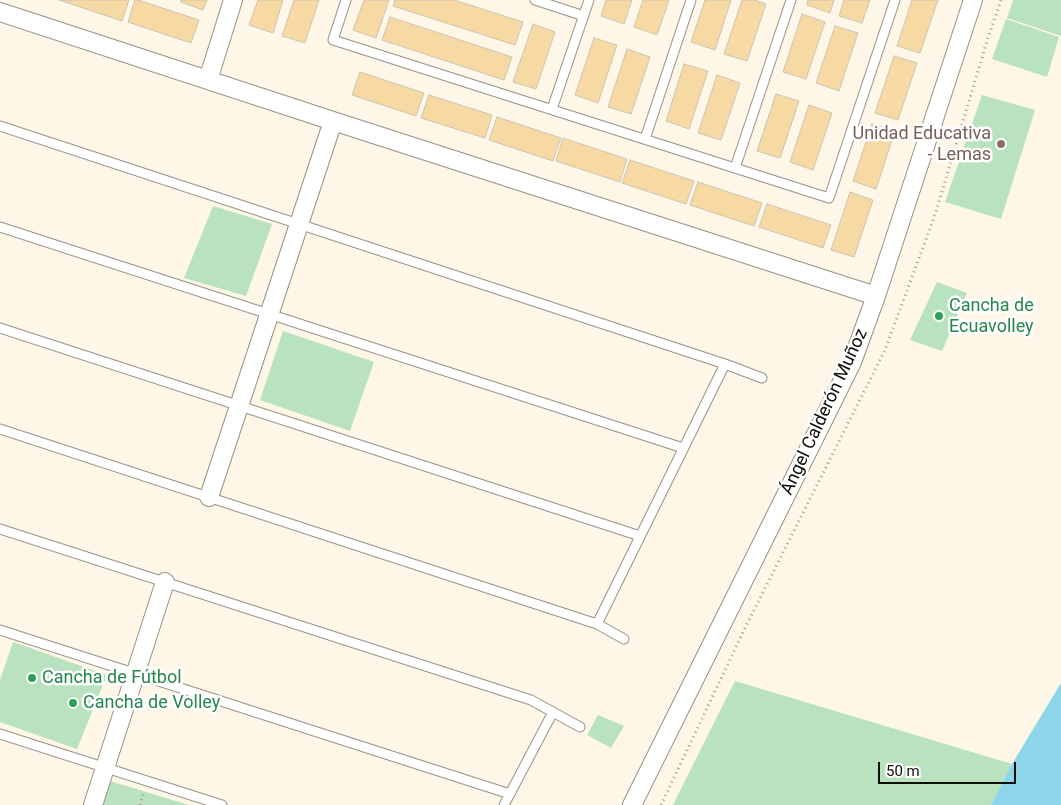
<!DOCTYPE html>
<meta charset="utf-8">
<style>
body{margin:0}
#map{position:relative;width:1061px;height:805px;overflow:hidden;background:#fef6e7;font-family:Roboto,sans-serif}
canvas{display:block}
.scale{position:absolute;left:878px;top:762px;width:138px;height:22px;box-sizing:border-box;border:2px solid #110e09;border-top:0;padding-left:6px;font-size:15px;line-height:18px;white-space:nowrap;color:#110e09;-webkit-text-stroke:4px #fff;paint-order:stroke}
</style>
<div id="map">
<canvas width="1061" height="805"></canvas>
<div class="scale">50 m</div>
</div>
<script>
const c = document.querySelector('canvas').getContext('2d');
c.lineJoin = 'round';
function paint(path, color) { c.fillStyle = color; c.fill(path, 'evenodd'); }
const poly = rows => new Path2D(rows.map(r => 'M' + r).join(''));
function trace(path, color, width, dash) { c.strokeStyle = color; c.lineWidth = width; c.lineCap = dash ? 'butt' : 'round'; c.setLineDash(dash || []); c.stroke(path); }
function write(font, color, halo, rows, align = 'center') {
  c.font = font + ' Roboto,sans-serif'; c.lineWidth = 5; c.setLineDash([]); c.textBaseline = 'middle'; c.strokeStyle = halo; c.fillStyle = color; for (const [text, x, y, turn = 0] of rows) {
    c.save(); c.translate(x, y); c.rotate((+turn || 0) * Math.PI / 180); c.textAlign = isNaN(turn) ? turn : align; if (halo) c.strokeText(text, 0, 0); c.fillText(text, 0, 0); c.restore();
  }
}
const green = poly([
 [1013,0,1061,0,1061,36,1007,18],
 [1006,19,1059,37,1047,77,992,59],
 [982,95,1035,110,1001,219,945,202],
 [213,206,272,224,246,296,184,278],
 [937,282,967,293,942,351,910,340],
 [283,331,374,362,350,431,260,400],
 [13,642,107,675,77,749,0,722,0,680],
 [735,681,1012,764,991,805,673,805],
 [598,715,624,726,611,748,587,735],
 [110,781,189,805,101,805]
]);
const water = poly([
 [1061,683,1061,805,991,805,1012,764]
]);
const building = poly([
 [59,0,129,0,122,21,59,0],
 [135,0,138,0,199,20,191,43,128,22,135,0],
 [181,0,207,0,203,10,181,2,181,0],
 [258,0,283,0,273,33,249,25,258,0],
 [294,0,319,0,305,43,282,36,294,0],
 [364,0,389,0,376,38,353,30,364,0],
 [395,0,454,0,523,22,515,45,393,6,395,0],
 [606,0,632,0,624,24,601,16,606,0],
 [643,0,669,0,657,35,634,27,643,0],
 [705,0,731,0,715,50,691,42,705,0],
 [742,0,755,0,766,4,747,61,724,54,742,0],
 [808,0,834,0,830,13,807,5,808,0],
 [844,0,870,0,862,23,839,16,844,0],
 [912,0,938,0,920,53,897,46,912,0],
 [802,14,825,22,806,79,783,72,802,14],
 [390,17,512,57,504,80,382,40,390,17],
 [533,24,555,32,536,89,513,82,533,24],
 [835,26,858,33,839,91,816,83,835,26],
 [594,38,617,45,598,103,575,95,594,38],
 [627,49,650,57,631,114,608,107,627,49],
 [894,56,917,63,898,120,875,113,894,56],
 [684,64,708,71,689,129,666,121,684,64],
 [360,72,424,93,416,116,352,95,360,72],
 [717,75,740,83,721,140,698,133,717,75],
 [776,94,799,101,780,158,757,151,776,94],
 [429,95,492,115,485,138,421,118,429,95],
 [809,105,832,113,813,170,790,162,809,105],
 [497,117,561,138,553,161,489,140,497,117],
 [872,124,895,131,876,189,853,181,872,124],
 [563,138,627,159,620,182,556,161,563,138],
 [630,160,694,181,686,204,622,183,630,160],
 [698,182,762,203,754,226,690,205,698,182],
 [850,192,873,200,854,257,831,250,850,192],
 [767,204,831,225,823,248,759,227,767,204]
]);
const path = poly([
 [140,805,144,792],
 [661,805,746,626,885,350,935,215,987,41,1001,0]
]);
const lane = poly([
 [346,0,333,40,829,198,895,0],
 [535,0,584,16],
 [552,109,589,0],
 [0,126,725,364,597,624,0,429],
 [645,139,691,0],
 [735,168,791,0],
 [0,227,683,448],
 [0,328,640,536],
 [725,364,762,378],
 [0,529,531,700,580,727],
 [597,624,624,639],
 [0,630,510,794],
 [0,734,222,805],
 [504,805,553,712]
]);
const street = poly([
 [0,12,333,121,876,296],
 [208,80,233,0],
 [209,497,333,121],
 [93,805,165,582],
 [632,805,852,362,876,296,973,0]
]);
const markers = [
 [1001,144,5,"#8d6e63"],
 [939,316,5,"#2e9e5b"],
 [32,678,5,"#2e9e5b"],
 [73,703,5,"#2e9e5b"]
];
const educationNames = [
 ["Unidad Educativa",991,134],
 ["- Lemas",991,155]
];
const leisureNames = [
 ["Cancha de",949,306],
 ["Ecuavolley",949,327],
 ["Cancha de Fútbol",42,678],
 ["Cancha de Volley",83,703]
];
const streetNames = [
 ["Ángel Calderón Muñoz",825,412,-65]
];
paint(green, '#b9e3be');
paint(water, '#8dd5e9');
paint(building, '#f7d9a3');
trace(building, '#ccc4b6', 1);
trace(lane, '#999284', 11);
trace(street, '#999284', 20);
trace(path, '#a09a8f', 3, [1, 4]);
trace(lane, '#fff', 9);
trace(street, '#fff', 18);
for (const [x, y, r, color] of markers) { const dot = new Path2D(); dot.arc(x, y, r, 0, 2 * Math.PI); c.fillStyle = color; c.fill(dot); trace(dot, '#fff', 2); }
write('18px', '#785e54', '#fff', educationNames, 'right');
write('18px', '#27864d', '#fff', leisureNames, 'left');
write('18px', '#110e09', '#fff', streetNames);
</script>
